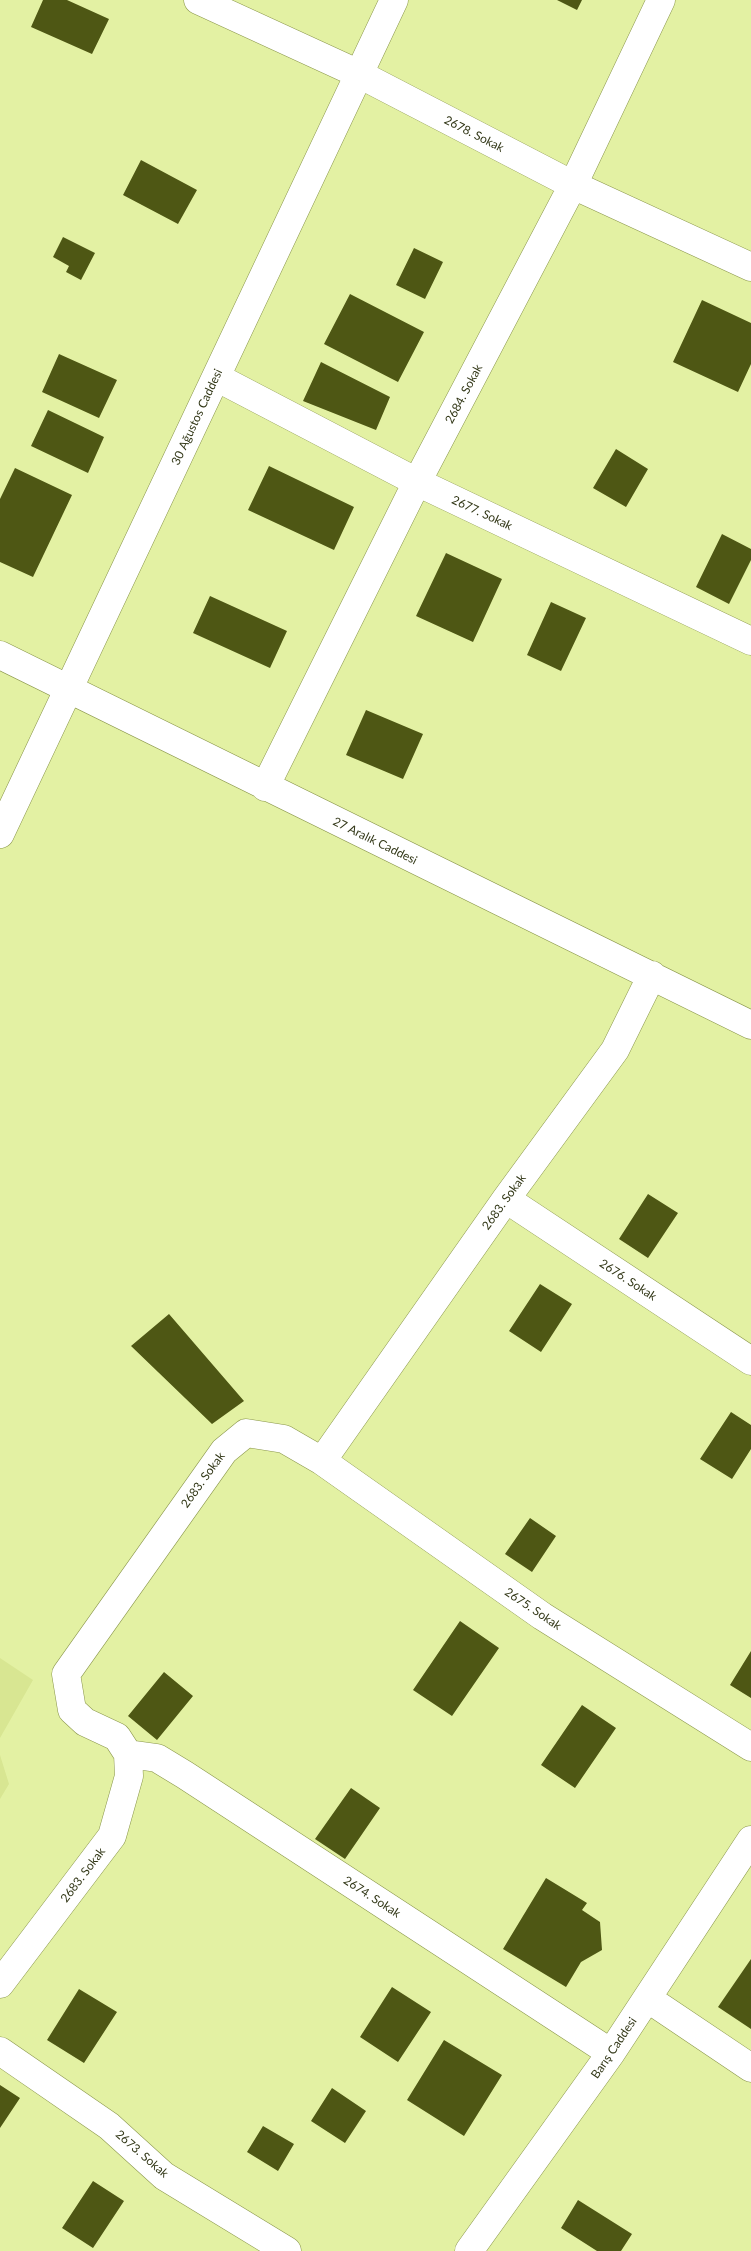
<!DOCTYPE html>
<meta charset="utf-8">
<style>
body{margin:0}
canvas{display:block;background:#e3f1a3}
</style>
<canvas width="751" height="2251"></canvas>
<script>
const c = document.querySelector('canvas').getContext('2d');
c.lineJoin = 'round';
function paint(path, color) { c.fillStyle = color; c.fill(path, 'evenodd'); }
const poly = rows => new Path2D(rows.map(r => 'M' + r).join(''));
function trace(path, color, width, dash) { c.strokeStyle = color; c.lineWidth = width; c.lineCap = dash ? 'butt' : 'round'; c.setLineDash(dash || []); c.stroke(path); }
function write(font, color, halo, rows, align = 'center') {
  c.font = font + ' Lato,sans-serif'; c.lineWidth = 5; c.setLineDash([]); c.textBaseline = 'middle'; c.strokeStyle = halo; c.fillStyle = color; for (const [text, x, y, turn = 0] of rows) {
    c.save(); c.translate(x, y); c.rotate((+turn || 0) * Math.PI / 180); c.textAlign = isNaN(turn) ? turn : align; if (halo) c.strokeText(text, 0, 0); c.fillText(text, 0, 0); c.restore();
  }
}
const built = poly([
 [0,1658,33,1680,0,1738],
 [0,1755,9,1784,0,1799]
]);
const building = poly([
 [43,0,67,0,109,19,92,54,31,27],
 [557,0,582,0,577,10],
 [141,160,197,190,178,224,123,195],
 [63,237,95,253,81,280,66,272,69,266,53,257],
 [414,248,443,262,425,299,396,285],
 [350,294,424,332,398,382,324,344],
 [702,300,751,323,751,364,738,392,673,362],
 [59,354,117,380,99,418,42,392],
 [321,362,390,397,376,430,303,401],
 [48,410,104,437,88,473,31,446],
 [616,449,648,469,626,507,593,488],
 [269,466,354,507,334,550,248,510],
 [15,468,72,495,33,577,0,562,0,499],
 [722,534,751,549,751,560,729,604,696,587],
 [446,553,502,579,473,642,416,616],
 [210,596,287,631,270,668,193,633],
 [551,602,586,618,561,671,527,655],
 [366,710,423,734,403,779,346,755],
 [648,1194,678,1213,648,1258,619,1239],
 [540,1284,572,1304,541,1352,509,1331],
 [169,1314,244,1401,212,1424,131,1346],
 [731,1412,751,1425,751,1449,732,1479,700,1459],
 [530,1518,556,1536,532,1572,505,1554],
 [460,1621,499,1648,452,1716,413,1690],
 [751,1651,751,1698,730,1685],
 [164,1672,193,1696,157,1740,128,1716],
 [582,1705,616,1728,575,1788,541,1765],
 [351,1788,380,1808,345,1859,315,1839],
 [546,1878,587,1903,582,1910,600,1922,602,1950,581,1962,566,1987,503,1949],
 [751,1959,751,2029,718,2007],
 [392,1987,431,2012,398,2062,360,2037],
 [79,1989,117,2012,84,2063,47,2040],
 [444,2040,502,2075,464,2136,407,2100],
 [0,2085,20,2098,0,2128],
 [332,2088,366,2111,345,2143,311,2121],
 [263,2126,294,2144,278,2171,247,2152],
 [93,2181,124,2201,93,2248,62,2228],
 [578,2200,632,2234,621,2251,597,2251,561,2228]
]);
const minor = poly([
 [198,0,359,74,573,185,751,267],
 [216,377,417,482,751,641],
 [0,655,751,1025],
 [265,787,417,482,573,185,661,0],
 [0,834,394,0],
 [506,1199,751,1361],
 [322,1461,506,1199,615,1050,652,975],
 [128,1754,157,1758,185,1775,611,2053],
 [0,1984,112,1836,129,1776,128,1754,117,1737,85,1722,72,1710,66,1674,224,1451,246,1433,284,1439,322,1461,542,1616,751,1747],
 [647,1998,751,2068],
 [0,2051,109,2126,164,2176,287,2251],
 [469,2251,611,2053,751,1840]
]);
const streetNames = [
 ["2678. Sokak",474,134,27],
 ["2684. Sokak",464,394,-62],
 ["30 Ağustos Caddesi",197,417,-65],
 ["2677. Sokak",482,513,25],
 ["27 Aralık Caddesi",375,841,26],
 ["2683. Sokak",504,1202,-54],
 ["2676. Sokak",628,1280,33],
 ["2683. Sokak",203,1480,-54],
 ["2675. Sokak",533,1609,34],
 ["2683. Sokak",83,1875,-53],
 ["2674. Sokak",372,1897,33],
 ["Barış Caddesi",614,2048,-56],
 ["2673. Sokak",142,2154,41]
];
paint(built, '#d8e692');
paint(building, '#4e5714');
trace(minor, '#8b974c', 29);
trace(minor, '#fff', 28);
write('12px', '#333818', '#fff', streetNames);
</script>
